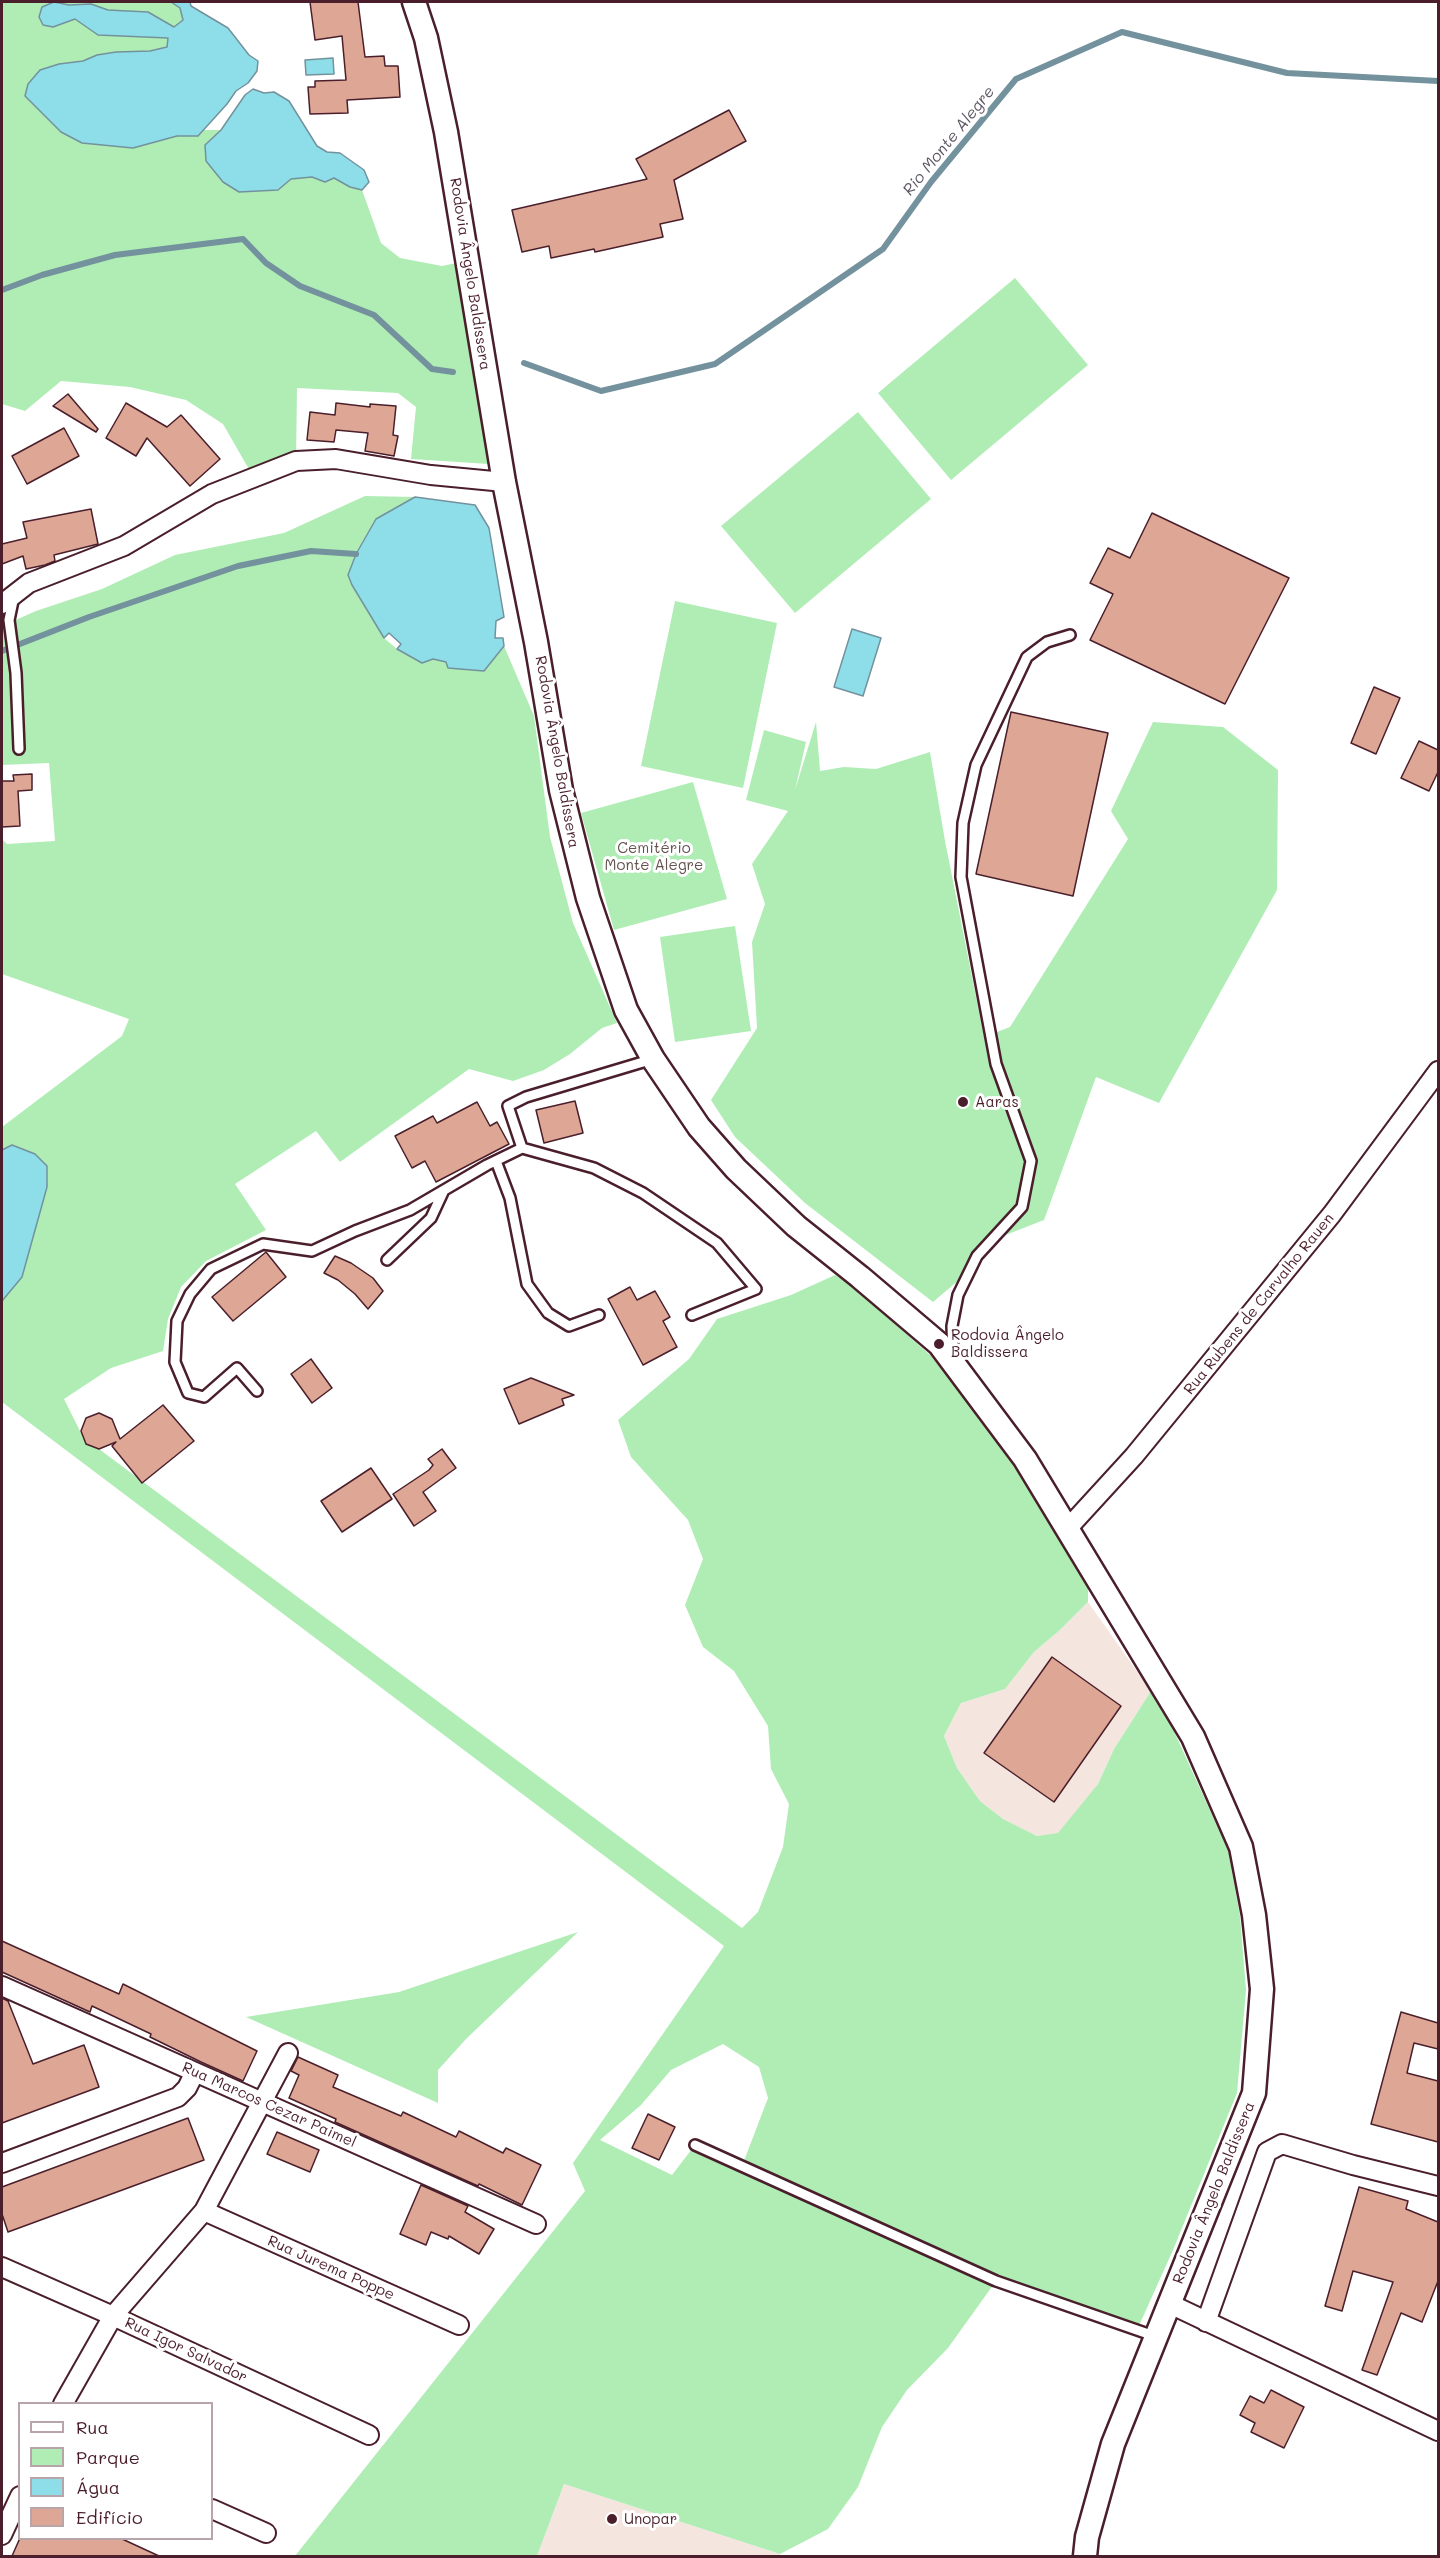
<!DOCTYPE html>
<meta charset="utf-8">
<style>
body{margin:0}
#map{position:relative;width:1440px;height:2558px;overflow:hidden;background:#fff;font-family:Mali,sans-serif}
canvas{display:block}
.frame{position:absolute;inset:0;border:3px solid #4a1f2b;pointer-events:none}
.legend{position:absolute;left:18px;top:2402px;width:195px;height:138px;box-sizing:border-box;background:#fff;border:2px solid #b7a5aa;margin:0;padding:8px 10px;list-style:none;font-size:18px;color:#4a1f2b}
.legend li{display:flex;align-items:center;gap:12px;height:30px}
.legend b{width:30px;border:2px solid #b7a5aa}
</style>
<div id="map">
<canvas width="1440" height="2558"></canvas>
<div class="frame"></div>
<ul class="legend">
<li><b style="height:8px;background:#fff"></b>Rua</li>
<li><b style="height:16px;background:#afedb5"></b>Parque</li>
<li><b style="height:16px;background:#8edee9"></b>Água</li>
<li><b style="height:16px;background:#dea795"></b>Edifício</li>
</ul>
</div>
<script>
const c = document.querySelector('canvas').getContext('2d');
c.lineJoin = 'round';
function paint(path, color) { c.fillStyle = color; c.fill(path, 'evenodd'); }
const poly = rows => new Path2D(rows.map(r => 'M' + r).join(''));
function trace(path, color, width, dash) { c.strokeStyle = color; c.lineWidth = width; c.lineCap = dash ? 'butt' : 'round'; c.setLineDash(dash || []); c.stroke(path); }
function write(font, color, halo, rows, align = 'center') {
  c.font = font + ' Mali,sans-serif'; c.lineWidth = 6; c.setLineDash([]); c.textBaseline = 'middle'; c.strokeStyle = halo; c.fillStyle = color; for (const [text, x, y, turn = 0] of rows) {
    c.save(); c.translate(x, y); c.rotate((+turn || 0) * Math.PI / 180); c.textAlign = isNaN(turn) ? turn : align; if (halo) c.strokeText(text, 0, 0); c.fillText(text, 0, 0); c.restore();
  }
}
const built = poly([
 [1088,1602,1151,1691,1114,1749,1098,1784,1076,1813,1058,1834,1037,1836,1003,1819,980,1801,957,1768,944,1736,961,1703,1005,1689,1034,1652,1061,1629],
 [564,2484,780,2554,780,2556,537,2556]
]);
const green = poly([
 [2,2,190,2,191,6,228,28,249,55,258,61,257,71,248,83,236,91,227,104,202,130,221,130,205,145,239,192,278,190,291,179,312,177,334,178,350,187,362,190,381,243,400,258,442,266,456,263,489,464,411,459,416,407,398,393,297,388,296,461,254,478,223,424,186,400,130,387,61,381,25,411,2,404],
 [1015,278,1088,365,951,480,878,393],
 [858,412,931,499,795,613,721,526],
 [365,496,415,497,376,519,355,554,348,575,352,585,384,638,397,649,422,663,433,659,484,671,504,646,534,716,550,837,573,923,617,1023,602,1028,570,1054,544,1070,513,1081,469,1069,340,1162,316,1131,235,1184,266,1230,206,1261,181,1287,168,1319,163,1351,111,1368,64,1399,86,1443,99,1449,742,1928,758,1912,783,1847,789,1804,771,1769,768,1726,734,1671,703,1647,685,1605,703,1559,688,1520,631,1457,618,1420,689,1359,717,1319,791,1295,835,1275,850,1284,930,1355,954,1384,1028,1483,1088,1586,1088,1602,1061,1629,1034,1652,1005,1689,961,1703,944,1736,957,1768,980,1801,1003,1819,1037,1836,1058,1833,1098,1784,1114,1749,1151,1691,1163,1707,1228,1850,1240,1916,1246,1990,1237,2093,1173,2250,1137,2330,996,2281,948,2348,907,2390,882,2427,858,2487,828,2529,780,2554,564,2484,537,2556,295,2556,585,2191,573,2163,724,1946,2,1402,2,1301,22,1277,47,1187,47,1166,35,1154,12,1145,2,1150,2,1127,122,1036,129,1019,2,974,2,839,7,844,55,841,49,763,2,765,2,626,36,611,102,589,175,555,284,533],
 [723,2044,759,2067,768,2098,742,2166,695,2145,672,2175,600,2140,641,2105,671,2070],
 [675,601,777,623,743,788,641,766],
 [816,722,820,771,844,767,876,769,930,752,945,841,984,1037,1010,1027,1128,839,1111,811,1153,722,1223,727,1278,770,1277,890,1159,1103,1096,1077,1044,1220,1003,1236,979,1263,933,1302,805,1203,735,1137,711,1100,757,1028,752,942,765,904,752,864,788,811,746,800,764,730,806,742,795,790],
 [693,782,727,899,614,930,581,813],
 [735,926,751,1031,675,1042,660,937],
 [578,1932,466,2039,438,2070,438,2103,246,2017,399,1992]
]);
const water = poly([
 [54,2,69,5,91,4,108,10,148,12,174,27,183,20,180,8,171,2,190,2,191,6,228,28,249,55,258,61,257,71,248,83,236,91,227,104,198,136,177,136,133,148,82,143,61,132,25,96,28,84,40,70,59,64,83,61,97,55,116,52,150,51,167,47,168,38,98,35,75,19,53,27,43,25,39,17,42,7,54,2],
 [333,58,334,74,306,75,305,60,333,58],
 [253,89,264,93,274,92,289,101,317,146,327,152,340,153,364,170,369,182,362,190,350,187,334,178,325,182,312,177,291,179,278,190,239,192,223,182,206,161,205,145,221,130,245,95,253,89],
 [415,497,475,505,489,528,504,617,496,621,495,638,503,638,504,646,484,671,448,668,446,662,433,659,422,663,397,649,401,644,389,633,384,638,352,585,348,575,356,554,376,519,415,497],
 [852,629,881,638,863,696,834,687,852,629],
 [12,1145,35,1154,47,1166,47,1187,22,1277,2,1301,2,1150,12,1145]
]);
const stream = poly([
 [2,290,42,275,115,255,243,239,266,263,300,286,374,315,432,369,453,372],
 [524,363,601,391,715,364,883,249,931,182,1016,79,1122,32,1287,73,1438,81],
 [2,651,89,617,238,566,311,551,356,554]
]);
const building = poly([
 [310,2,358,2,365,57,384,56,385,66,398,66,400,97,347,100,348,113,310,114,308,87,315,87,315,81,346,80,342,36,315,40,310,2],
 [729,110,746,141,674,180,683,219,660,224,663,237,595,252,594,249,551,258,549,246,522,252,512,210,647,179,636,159,729,110],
 [68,394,98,429,96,432,53,406,68,394],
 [126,403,167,427,181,415,220,459,190,486,147,438,136,456,106,438,126,403],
 [336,403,370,407,370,404,396,406,393,435,398,436,394,456,365,451,368,433,336,430,334,442,307,440,310,412,335,415,336,403],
 [64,428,79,456,27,484,12,456,64,428],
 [91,509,98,544,54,555,55,561,45,565,26,569,23,556,2,564,2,544,27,538,23,522,91,509],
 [1152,513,1289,578,1225,704,1090,640,1113,594,1090,583,1108,548,1130,558,1152,513],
 [1374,687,1400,698,1376,754,1351,743,1374,687],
 [1011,712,1108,733,1073,896,976,874,1011,712],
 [1419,741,1438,750,1438,772,1429,791,1401,778,1419,741],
 [32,774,32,790,18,791,20,826,2,827,2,781,14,781,13,775,32,774],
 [575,1101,583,1133,544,1143,536,1110,575,1101],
 [477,1102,490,1126,497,1122,509,1144,436,1182,425,1161,412,1168,395,1136,433,1116,437,1123,477,1102],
 [266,1252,286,1277,233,1321,212,1297,266,1252],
 [335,1256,351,1263,373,1278,383,1291,368,1309,355,1294,338,1280,324,1273,335,1256],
 [630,1287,637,1300,655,1291,670,1317,663,1321,677,1347,643,1365,608,1299,630,1287],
 [311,1359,332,1388,312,1403,291,1374,311,1359],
 [531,1378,574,1395,562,1399,564,1405,519,1424,504,1389,531,1378],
 [163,1405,194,1441,142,1483,112,1446,116,1442,99,1449,86,1444,81,1431,86,1418,99,1413,112,1419,120,1439,163,1405],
 [442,1449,456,1468,423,1492,436,1511,414,1526,393,1494,429,1470,433,1465,428,1459,442,1449],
 [371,1468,392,1499,342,1532,321,1501,371,1468],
 [1052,1657,1121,1706,1054,1802,984,1753,1052,1657],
 [2,1941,119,1994,123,1984,257,2051,243,2081,201,2062,150,2037,151,2034,92,2006,90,2012,2,1972,2,1941],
 [2,1998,8,2001,33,2064,84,2045,99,2087,2,2123,2,1998],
 [1401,2012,1438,2023,1438,2049,1414,2043,1407,2073,1438,2081,1438,2142,1371,2124,1401,2012],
 [298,2057,338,2075,333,2087,401,2116,403,2112,456,2137,459,2131,503,2153,506,2148,541,2165,522,2205,479,2184,478,2186,335,2122,336,2119,289,2098,299,2075,291,2071,298,2057],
 [648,2114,675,2127,659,2160,632,2148,648,2114],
 [188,2118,204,2160,8,2232,2,2214,2,2187,188,2118],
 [277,2132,319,2150,310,2172,267,2154,277,2132],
 [421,2185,468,2206,465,2212,494,2229,479,2254,449,2236,448,2239,431,2232,426,2245,400,2234,421,2185],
 [1359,2187,1408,2201,1406,2209,1438,2222,1438,2281,1422,2322,1401,2313,1377,2375,1362,2370,1393,2282,1353,2271,1342,2311,1325,2306,1359,2187],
 [1271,2390,1304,2407,1284,2448,1251,2432,1255,2423,1240,2415,1250,2396,1264,2403,1271,2390],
 [20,2538,120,2538,159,2556,12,2556,20,2538]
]);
const service = poly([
 [14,596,9,620,16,673,19,749],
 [522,1148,594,1168,643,1193,717,1243,756,1289,692,1315],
 [496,1161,510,1198,527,1284,548,1313,569,1326,599,1315],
 [387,1260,431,1218,444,1190],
 [953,1355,952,1326,958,1295,977,1256,1022,1207,1031,1161,996,1064,961,877,963,823,976,765,1027,657,1047,642,1070,635],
 [257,1391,237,1368,204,1397,188,1393,175,1362,177,1321,190,1294,211,1269,263,1244,312,1251,355,1231,410,1210,487,1165,522,1148,508,1106,526,1097,653,1059],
 [695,2145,996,2281,1157,2337]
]);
const minor = poly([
 [2,604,29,583,124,546,212,494,296,461,336,459,431,475,504,482],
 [1069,1527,1134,1456,1332,1214,1438,1071],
 [2,1986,536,2224],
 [2,2163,178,2097,187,2088,195,2072],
 [204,2211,459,2325],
 [2,2267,113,2316,369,2435],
 [1170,2304,1438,2431],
 [1206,2322,1267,2152,1282,2144,1353,2165,1438,2186],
 [63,2404,113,2316,204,2211,288,2053],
 [212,2509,266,2533],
 [2,2535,20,2496]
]);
const tertiary = poly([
 [414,2,426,38,446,132,504,482,536,642,561,790,588,898,626,1010,653,1059,699,1127,736,1169,796,1226,860,1277,939,1344,1025,1459,1193,1737,1241,1847,1254,1915,1262,1989,1254,2093,1113,2444,1087,2537,1085,2556]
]);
const markers = [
 [963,1102,6,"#4a1f2b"],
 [939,1344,6,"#4a1f2b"],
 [612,2519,6,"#4a1f2b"]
];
const streetNames = [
 ["Rodovia Ângelo Baldissera",470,274,81],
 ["Rodovia Ângelo Baldissera",557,752,80],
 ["Rua Rubens de Carvalho Rauen",1259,1304,-51],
 ["Rua Marcos Cezar Paimel",269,2105,24],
 ["Rodovia Ângelo Baldissera",1214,2193,-68],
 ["Rua Jurema Poppe",331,2268,24],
 ["Rua Igor Salvador",186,2350,25]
];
const parkNames = [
 ["Cemitério",654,848],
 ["Monte Alegre",654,865]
];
const poiNames = [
 ["Aaras",975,1102],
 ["Rodovia Ângelo",951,1335],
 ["Baldissera",951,1352],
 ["Unopar",624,2519]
];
const waterNames = [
 ["Rio Monte Alegre",949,141,-51]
];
paint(built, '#f5e5df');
paint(green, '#afedb5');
paint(water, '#8edee9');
trace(water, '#73929d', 1.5);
trace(stream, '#73929d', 6);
paint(building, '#dea795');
trace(building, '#4a1f2b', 1.5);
trace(service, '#4a1f2b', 14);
trace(minor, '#4a1f2b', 22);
trace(tertiary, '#4a1f2b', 27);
trace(service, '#fff', 9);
trace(minor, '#fff', 18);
trace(tertiary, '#fff', 22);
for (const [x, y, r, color] of markers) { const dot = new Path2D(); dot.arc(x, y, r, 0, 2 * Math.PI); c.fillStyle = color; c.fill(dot); trace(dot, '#fff', 2); }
write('15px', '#4a1f2b', '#fff', streetNames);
write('15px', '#63524e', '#fff', parkNames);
write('15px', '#4a1f2b', '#fff', poiNames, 'left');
write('italic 16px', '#5e5864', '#fff', waterNames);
</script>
